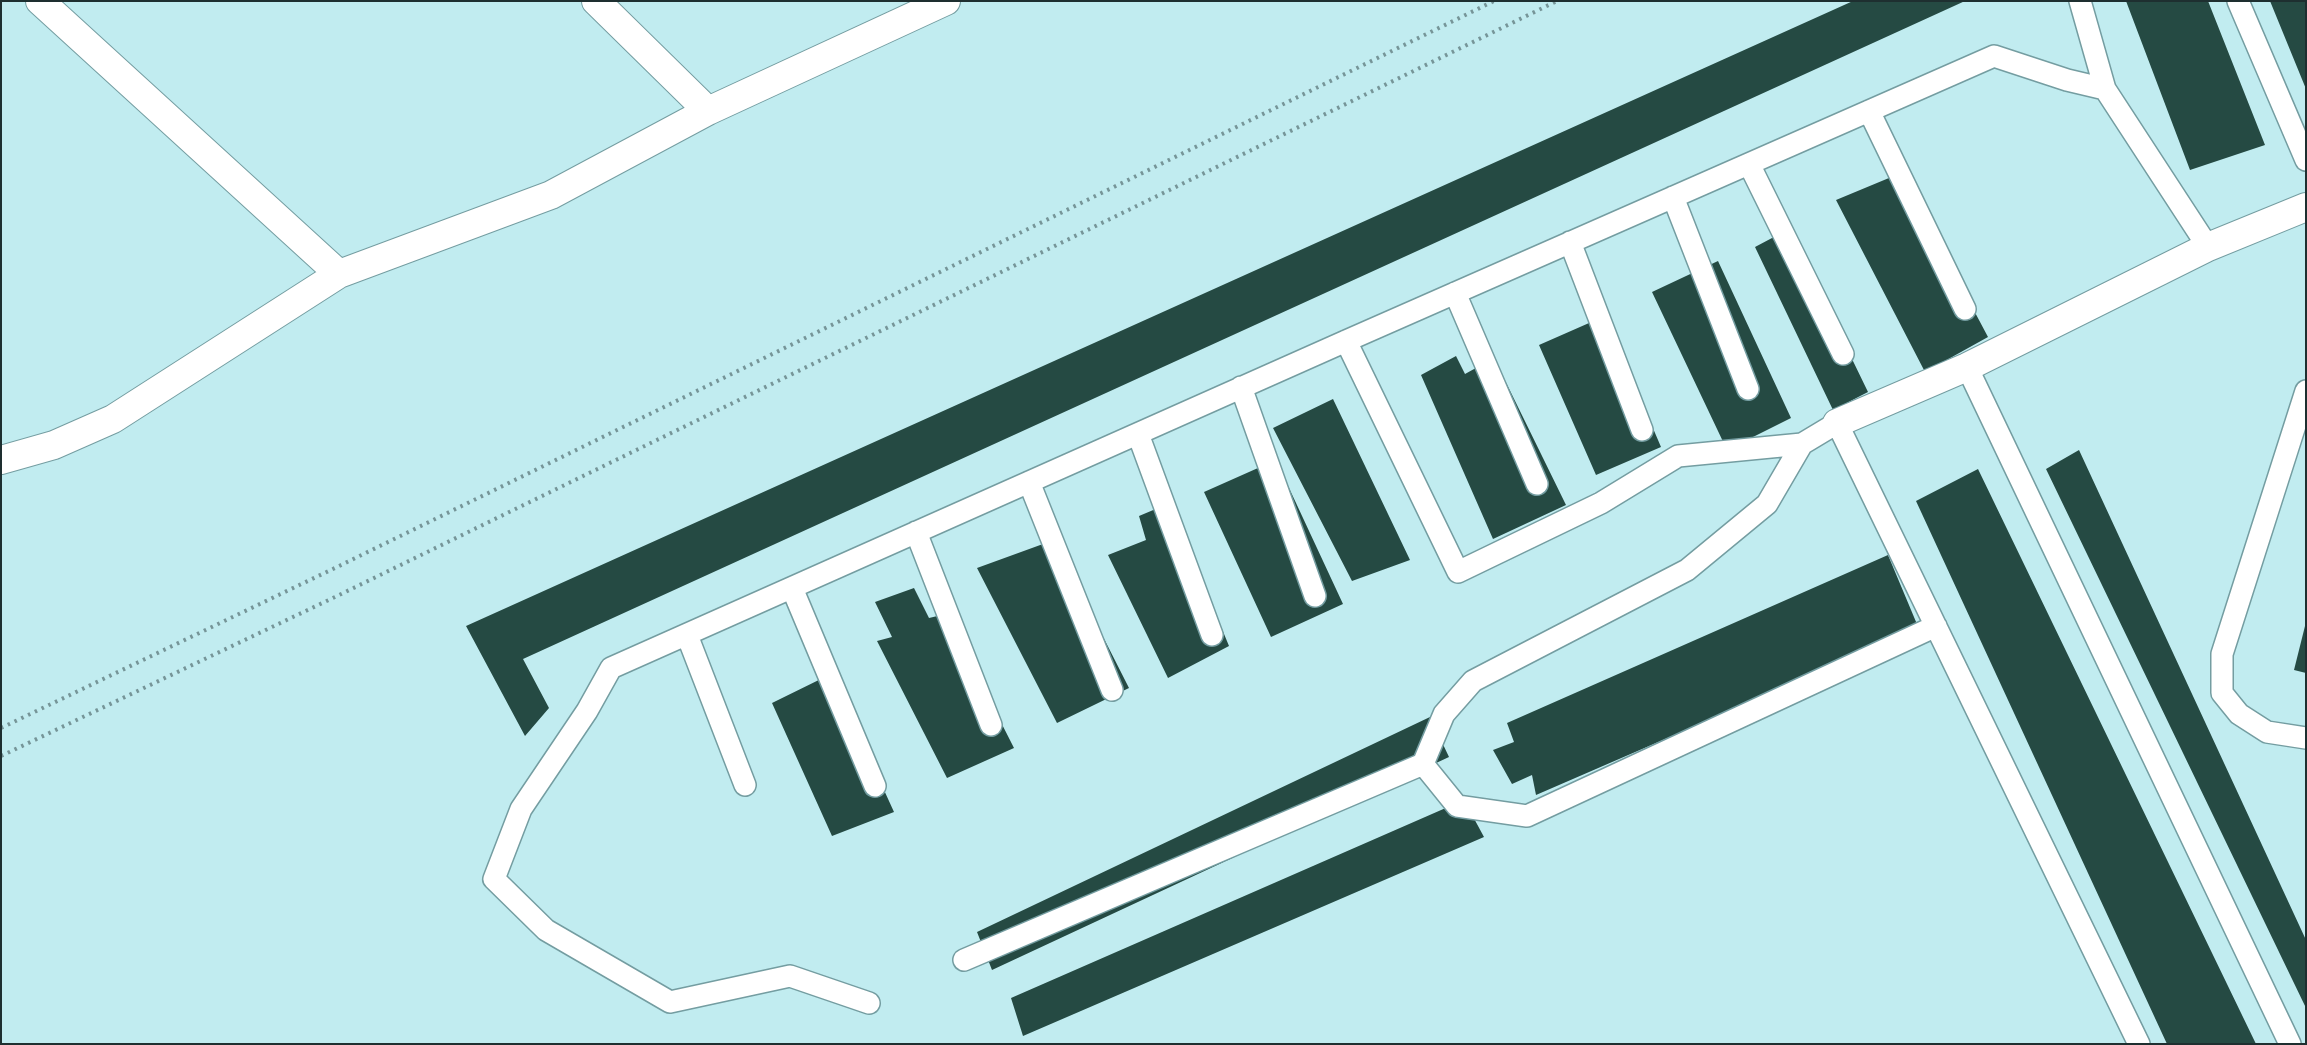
<!DOCTYPE html>
<style>
body{margin:0}
#map{position:relative;width:2307px;height:1045px;overflow:hidden;background:#c1ecf0;font-family:"Playfair Display",serif}
canvas{display:block}
.frame{position:absolute;inset:0;border:2px solid #1e2f30;pointer-events:none}
</style>
<div id="map">
<canvas width="2307" height="1045"></canvas>
<div class="frame"></div>
</div>
<script>
const c = document.querySelector('canvas').getContext('2d');
c.lineJoin = 'round';
function paint(path, color) { c.fillStyle = color; c.fill(path, 'evenodd'); }
const poly = rows => new Path2D(rows.map(r => 'M' + r).join(''));
function trace(path, color, width, dash) { c.strokeStyle = color; c.lineWidth = width; c.lineCap = dash ? 'butt' : 'round'; c.setLineDash(dash || []); c.stroke(path); }
const building = poly([
 [1853,1,1965,1,523,659,549,708,525,736,466,626],
 [2126,1,2208,1,2265,145,2190,170],
 [2270,1,2306,1,2306,89],
 [1901,173,1988,337,1925,372,1836,200],
 [1789,229,1868,392,1833,410,1755,247],
 [1718,261,1791,418,1727,450,1652,292],
 [1605,316,1661,447,1596,475,1539,345],
 [1456,356,1465,374,1494,358,1566,505,1493,539,1421,375],
 [1333,399,1410,560,1352,581,1273,428],
 [2079,450,2306,940,2306,1008,2046,469],
 [1276,460,1343,604,1271,637,1204,492],
 [1978,469,2256,1044,2167,1044,1916,501],
 [1170,503,1229,646,1168,678,1108,555,1146,540,1139,516],
 [1054,540,1129,688,1057,723,977,568],
 [1888,555,1919,629,1536,795,1532,775,1512,784,1493,750,1514,742,1507,723],
 [914,588,929,618,946,614,1014,748,947,778,877,641,892,637,875,602],
 [2305,626,2306,626,2306,673,2294,670],
 [831,674,894,812,832,836,772,703],
 [1430,717,1449,757,992,970,977,932],
 [1464,800,1484,837,1023,1036,1011,998]
]);
const lane = poly([
 [2080,1,2105,89],
 [2238,1,2306,160],
 [1869,111,1965,309],
 [1749,164,1843,354],
 [1673,197,1748,389],
 [1570,242,1642,430],
 [1455,293,1537,484],
 [1346,341,1458,572,1601,503,1678,456,1802,444,1837,423,2139,1044],
 [1967,367,2290,1044],
 [1241,387,1315,596],
 [2306,391,2222,654,2222,693,2239,714,2267,732,2306,738],
 [1138,434,1212,635],
 [1802,444,1767,504,1687,570,1473,681,1444,714,1423,764,1457,806,1527,816,1936,626],
 [1029,482,1112,690],
 [916,532,991,725],
 [792,588,875,786],
 [687,635,745,785],
 [964,960,1423,764],
 [869,1003,790,976,670,1002,546,930,494,879,521,809,587,711,611,668,1346,341,1994,56,2067,80,2105,89,2208,247]
]);
const street = poly([
 [40,1,339,274],
 [596,1,708,111],
 [1837,423,1967,367,2208,247,2306,207],
 [1,460,54,445,113,419,339,274,551,195,708,111,946,1]
]);
const rail = poly([
 [1,728,337,567,1494,1],
 [1,756,335,597,1557,1]
]);
paint(building, '#254a43');
trace(lane, '#749da1', 24);
trace(street, '#749da1', 30);
trace(lane, '#fff', 21);
trace(street, '#fff', 28);
trace(rail, '#769598', 4, [2.5, 5]);
</script>
